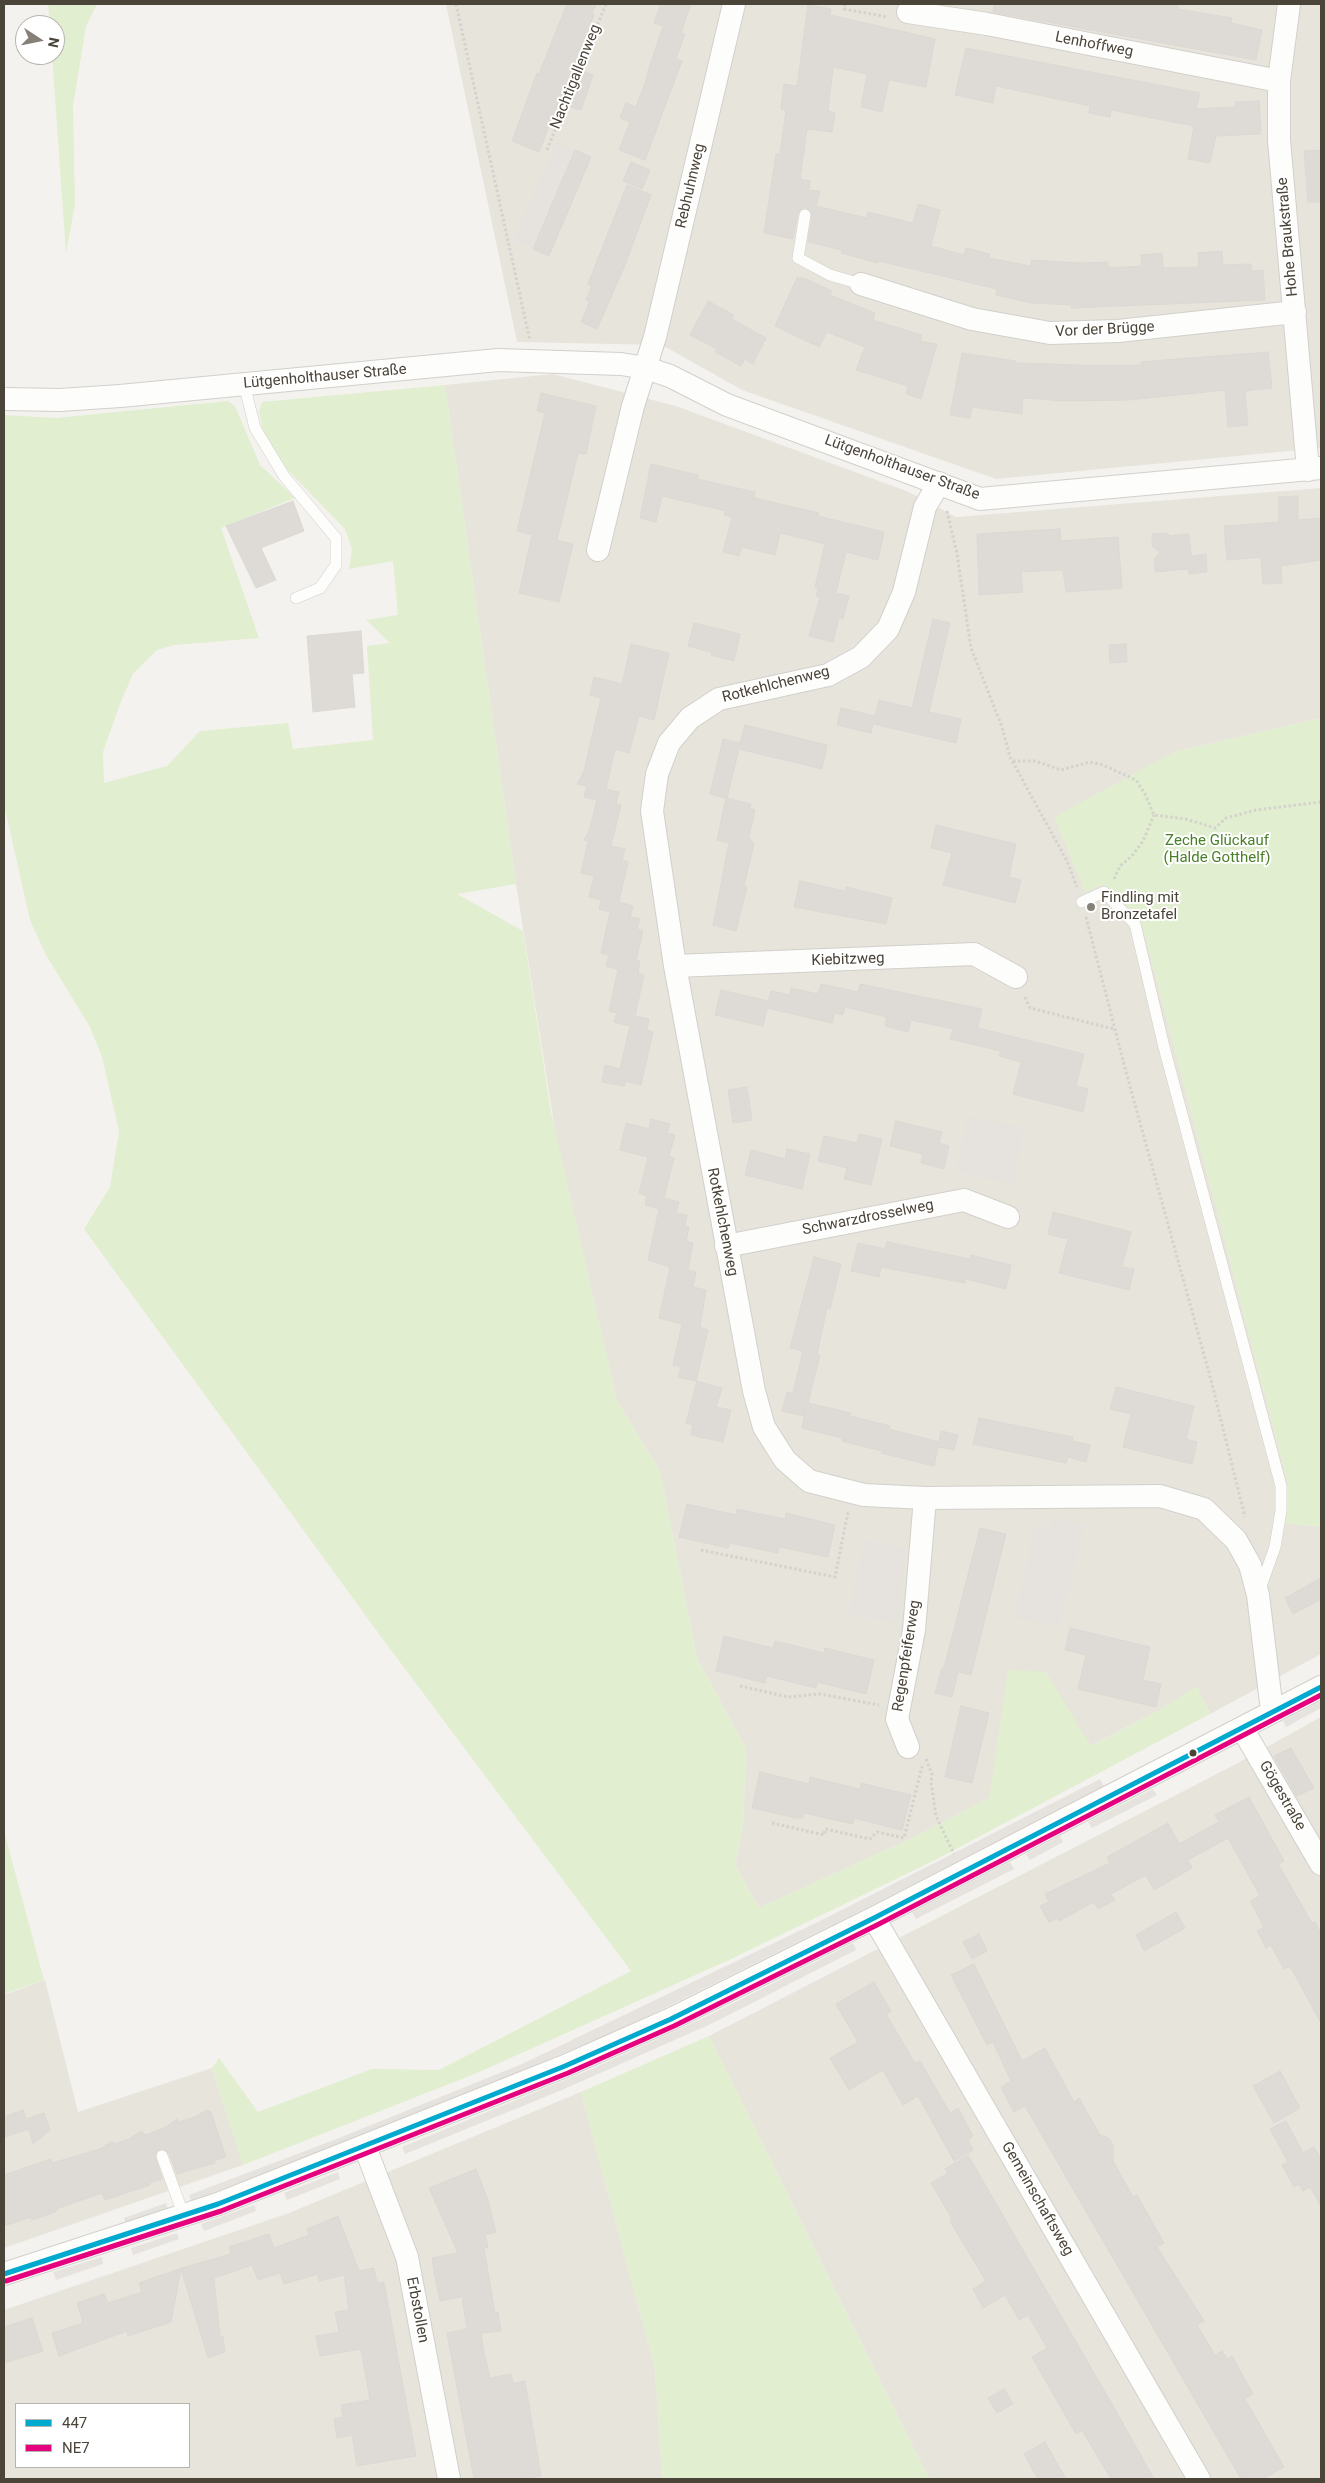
<!DOCTYPE html>
<meta charset="utf-8">
<style>
body{margin:0}
#map{position:relative;width:1325px;height:2483px;overflow:hidden;background:#f4f2ee;font-family:Roboto,sans-serif}
canvas{display:block}
.frame{position:absolute;inset:0;border:5px solid #4b4439;pointer-events:none}
.legend{position:absolute;left:15px;top:2403px;width:175px;height:65px;box-sizing:border-box;background:#fff;border:1px solid #b7b4b0;margin:0;padding:6px 9px;list-style:none;font-size:15px;color:#4b4439}
.legend li{display:flex;align-items:center;gap:10px;height:25px}
.legend b{width:25px;border:1px solid #b7b4b0}
.north{position:absolute;left:15px;top:15px;width:50px;height:50px;box-sizing:border-box;background:#fff;border:1px solid #b7b4b0;border-radius:50%;rotate:101deg;font-size:14px;font-weight:700;line-height:20px;text-align:center;color:#4b4439}
.north::after{content:'';display:block;margin:auto;width:18px;height:22px;background:#868178;clip-path:polygon(50% 0,100% 100%,50% 72%,0 100%)}
</style>
<div id="map">
<canvas width="1325" height="2483"></canvas>
<div class="frame"></div>
<ul class="legend">
<li><b style="height:6px;background:#00a9ce"></b>447</li>
<li><b style="height:6px;background:#e5007d"></b>NE7</li>
</ul>
<div class="north">N</div>
</div>
<script>
const c = document.querySelector('canvas').getContext('2d');
c.lineJoin = 'round';
function paint(path, color) { c.fillStyle = color; c.fill(path, 'evenodd'); }
const poly = rows => new Path2D(rows.map(r => 'M' + r).join(''));
function trace(path, color, width, dash) { c.strokeStyle = color; c.lineWidth = width; c.lineCap = dash ? 'butt' : 'round'; c.setLineDash(dash || []); c.stroke(path); }
function write(font, color, halo, rows, align = 'center') {
  c.font = font + ' Roboto,sans-serif'; c.lineWidth = 4; c.setLineDash([]); c.textBaseline = 'middle'; c.strokeStyle = halo; c.fillStyle = color; for (const [text, x, y, turn = 0] of rows) {
    c.save(); c.translate(x, y); c.rotate((+turn || 0) * Math.PI / 180); c.textAlign = isNaN(turn) ? turn : align; if (halo) c.strokeText(text, 0, 0); c.fillText(text, 0, 0); c.restore();
  }
}
const residential = poly([
 [446,4,1321,4,1321,448,996,479,742,390,662,345,517,342],
 [553,374,676,406,909,492,956,517,1321,488,1321,718,1174,752,1085,892,1104,884,1141,920,1287,1480,1285,1523,1321,1527,1321,1654,1210,1714,1197,1687,1156,1712,908,1840,759,1908,735,1865,743,1825,746,1749,697,1658,660,1471,617,1401,556,1136,516,884,445,385],
 [1321,1717,1321,2479,929,2479,709,2036,1236,1764],
 [45,1980,78,2112,212,2068,243,2165,4,2248,4,1995],
 [581,2092,655,2369,662,2479,4,2479,4,2310,289,2213],
 [16,2404,189,2404,189,2467,16,2467]
]);
const industrial = poly([
 [557,143,591,157,549,256,513,240]
]);
const green = poly([
 [48,4,97,4,86,26,73,106,75,204,66,253,52,55,55,55,55,25,50,25],
 [445,385,516,884,457,894,523,931,551,1112,617,1401,660,1471,697,1658,746,1749,743,1825,735,1865,759,1908,908,1840,989,1798,1008,1670,1046,1672,1091,1746,1156,1712,1197,1686,1210,1714,937,1859,729,1960,477,2073,243,2165,212,2068,219,2058,258,2112,372,2069,439,2070,631,1971,379,1634,84,1229,110,1187,119,1131,102,1057,90,1027,46,955,30,920,4,804,4,415,56,418,228,401,235,406,260,465,295,498,221,528,259,638,174,645,157,650,133,674,120,704,103,752,104,783,167,766,200,731,288,723,293,749,373,740,367,646,390,643,366,620,398,615,393,561,349,569,352,549,345,529,275,457,263,431,259,412,262,402],
 [1321,718,1321,1527,1285,1523,1287,1480,1141,921,1104,884,1085,892,1054,817,1174,752],
 [4,1831,44,1980,4,1994],
 [709,2036,929,2479,662,2479,655,2369,581,2092]
]);
const parking = poly([
 [968,1116,1024,1128,1013,1184,956,1172],
 [1052,1518,1085,1524,1060,1627,1014,1618,1035,1525,1050,1528],
 [865,1540,905,1549,899,1624,848,1613],
 [1321,1701,1321,1708,1286,1727,1283,1721],
 [1100,1779,1104,1786,865,1909,626,2027,396,2123,191,2201,189,2195,334,2140,522,2064,824,1919],
 [1153,1789,1157,1795,1092,1828,1088,1822],
 [1060,1836,1063,1842,1030,1860,1026,1854],
 [1010,1862,1014,1869,916,1919,912,1912],
 [853,1943,856,1950,713,2023,562,2090,405,2154,402,2147,594,2068,710,2015],
 [338,2172,340,2179,287,2200,284,2193],
 [166,2203,168,2209,126,2224,124,2218],
 [254,2205,256,2211,204,2231,201,2224],
 [177,2233,179,2239,133,2255,131,2248],
 [102,2257,103,2264,56,2280,53,2272]
]);
const building = poly([
 [567,4,596,4,592,14,594,15,573,67,593,75,581,110,558,103,539,152,512,141,537,73,539,74,567,4],
 [661,4,691,4,681,33,685,34,676,59,682,61,645,160,619,150,630,122,620,118,626,103,636,107,648,75,647,74,663,26,654,23,661,4],
 [994,4,1179,4,1178,9,1232,18,1231,23,1262,30,1256,60,993,12,994,4],
 [808,5,831,9,830,15,935,39,926,87,889,80,882,112,861,107,867,74,833,67,828,111,835,113,832,132,807,129,800,179,810,181,809,190,820,191,816,206,867,218,868,212,913,223,918,204,940,210,931,246,964,255,966,248,990,254,989,258,1031,266,1031,260,1080,263,1108,262,1108,268,1142,266,1141,255,1162,253,1163,268,1199,267,1198,253,1222,251,1223,265,1251,264,1252,271,1263,270,1265,300,1071,308,1072,305,1031,303,996,295,997,289,879,261,878,263,841,253,842,250,808,242,812,216,807,208,802,208,798,213,793,239,764,233,776,154,780,154,786,110,781,109,784,84,797,86,808,5],
 [966,48,1200,93,1196,109,1235,107,1235,102,1259,101,1261,134,1216,136,1210,163,1188,159,1194,126,1111,110,1110,117,1089,113,1090,106,996,86,993,103,955,95,966,48],
 [575,150,591,157,549,256,533,249,575,150],
 [1321,150,1321,202,1308,202,1304,151,1321,150],
 [631,162,650,170,642,189,623,181,631,162],
 [627,185,651,195,625,265,597,329,581,322,590,301,586,300,592,286,588,284,627,185],
 [797,278,804,278,832,291,830,295,875,313,873,320,922,335,920,341,937,344,921,399,906,394,908,386,856,370,865,347,827,332,819,347,775,326,797,278],
 [708,301,734,315,732,319,766,338,753,364,745,359,741,366,715,352,717,349,690,335,708,301],
 [1268,352,1272,388,1245,391,1248,425,1228,427,1225,390,1129,400,1064,401,1023,398,1022,414,972,407,970,418,950,415,962,353,1016,361,1016,363,1078,365,1141,365,1141,362,1165,360,1268,352],
 [541,393,596,406,586,454,578,453,557,540,573,544,559,602,519,593,532,535,517,531,545,413,537,411,541,393],
 [651,464,698,475,697,479,755,492,754,498,819,513,818,516,884,532,878,560,846,552,836,593,849,596,843,619,839,618,833,642,809,636,820,597,816,596,818,588,815,587,825,544,780,533,775,555,742,547,739,556,723,552,732,517,724,515,726,511,662,496,656,522,640,518,651,464],
 [1298,496,1298,520,1321,518,1321,560,1281,566,1282,583,1263,584,1261,557,1227,560,1224,526,1279,522,1279,497,1298,496],
 [293,501,304,531,261,548,276,580,256,588,226,526,293,501],
 [1060,529,1061,541,1118,537,1122,588,1066,592,1063,570,1021,572,1023,592,979,595,977,534,1060,529],
 [1167,533,1170,536,1189,534,1191,556,1206,554,1207,572,1189,574,1188,569,1155,572,1154,560,1160,552,1152,546,1152,534,1167,533],
 [933,619,950,623,929,712,961,719,956,743,873,724,871,733,837,725,841,708,875,716,879,700,912,708,933,619],
 [694,623,740,634,734,661,711,655,711,652,688,646,694,623],
 [361,631,364,673,352,674,355,707,313,712,307,636,361,631],
 [631,644,669,653,654,720,639,716,629,753,615,749,606,789,619,792,616,804,621,805,611,846,625,849,622,860,628,862,619,902,633,906,630,917,640,919,637,929,643,931,636,960,640,961,638,973,644,975,635,1016,649,1019,647,1030,653,1032,641,1085,625,1081,624,1086,602,1082,605,1065,620,1069,630,1026,614,1022,617,1013,609,1011,618,969,606,966,609,955,601,953,610,912,599,909,601,900,589,897,594,876,581,873,588,841,584,840,589,831,597,800,584,797,587,786,577,784,584,771,601,698,590,695,594,677,622,684,631,644],
 [1126,644,1127,662,1110,663,1109,645,1126,644],
 [745,725,827,745,822,769,739,749,727,798,751,804,750,808,755,810,749,837,754,844,744,886,747,887,736,931,713,925,729,843,717,840,726,798,710,794,723,739,740,743,745,725],
 [936,825,1016,844,1009,877,1021,880,1015,903,943,885,952,853,931,848,936,825],
 [800,881,845,891,846,887,892,898,886,924,794,907,800,881],
 [821,984,858,992,860,984,982,1009,978,1028,1084,1054,1076,1086,1088,1089,1083,1112,1013,1094,1021,1062,999,1056,1001,1051,950,1039,953,1029,911,1020,908,1032,885,1026,887,1017,845,1007,843,1015,835,1013,832,1023,767,1008,763,1026,715,1015,721,990,768,1001,771,991,790,995,791,988,818,994,821,984],
 [747,1087,752,1120,733,1123,728,1090,747,1087],
 [651,1119,670,1124,667,1133,675,1135,669,1156,674,1158,664,1198,679,1202,676,1213,687,1215,685,1226,689,1227,686,1242,693,1243,688,1270,696,1272,693,1287,706,1290,700,1327,708,1330,696,1381,678,1377,681,1367,673,1365,682,1324,659,1318,670,1267,648,1260,659,1209,645,1205,647,1196,639,1193,648,1157,620,1150,626,1123,649,1129,651,1119],
 [896,1121,942,1132,939,1143,949,1146,944,1169,921,1163,923,1154,890,1146,896,1121],
 [859,1134,882,1139,871,1185,844,1179,847,1168,818,1161,824,1136,857,1143,859,1134],
 [787,1149,810,1154,802,1189,745,1175,751,1150,785,1159,787,1149],
 [1053,1212,1131,1232,1122,1267,1134,1269,1129,1290,1059,1273,1068,1239,1048,1234,1053,1212],
 [887,1242,970,1259,971,1255,1011,1265,1006,1289,966,1279,965,1283,881,1267,879,1277,851,1271,858,1243,885,1249,887,1242],
 [814,1257,841,1264,830,1309,827,1308,817,1354,815,1354,820,1355,808,1403,851,1413,850,1416,890,1426,889,1429,939,1442,941,1431,958,1435,954,1450,938,1447,934,1466,881,1453,882,1451,842,1441,842,1438,802,1428,806,1409,804,1416,782,1411,787,1392,793,1393,803,1351,790,1348,814,1257],
 [697,1381,722,1388,716,1407,731,1410,723,1442,691,1435,693,1425,686,1423,697,1381],
 [1116,1387,1194,1406,1186,1439,1197,1442,1192,1464,1123,1447,1131,1414,1110,1409,1116,1387],
 [979,1418,1073,1437,1072,1441,1090,1445,1086,1462,1068,1457,1066,1463,973,1444,979,1418],
 [687,1504,736,1515,737,1509,785,1519,786,1513,835,1525,828,1557,779,1547,778,1553,730,1543,728,1548,679,1537,687,1504],
 [980,1528,1006,1534,971,1675,958,1672,952,1697,935,1693,942,1668,944,1668,980,1528],
 [1321,1578,1321,1599,1293,1614,1285,1598,1321,1578],
 [1070,1628,1150,1647,1143,1680,1161,1684,1156,1707,1078,1689,1086,1655,1065,1650,1070,1628],
 [724,1636,773,1648,775,1641,824,1653,825,1648,874,1660,866,1694,817,1682,816,1688,767,1676,765,1683,716,1671,724,1636],
 [961,1706,989,1713,972,1783,945,1777,961,1706],
 [1291,1748,1314,1788,1297,1796,1274,1756,1291,1748],
 [760,1772,809,1784,810,1777,860,1789,861,1783,911,1795,902,1830,854,1818,853,1824,804,1813,803,1818,796,1818,752,1808,760,1772],
 [1249,1797,1284,1861,1278,1864,1312,1923,1315,1922,1321,1934,1321,2023,1291,1968,1288,1967,1284,1969,1271,1945,1266,1948,1257,1931,1264,1927,1250,1901,1260,1896,1228,1838,1188,1860,1192,1868,1154,1890,1146,1875,1111,1894,1115,1900,1098,1909,1094,1902,1059,1921,1058,1918,1049,1922,1040,1906,1049,1902,1045,1894,1110,1863,1107,1857,1168,1823,1179,1844,1219,1822,1215,1815,1249,1797],
 [1176,1912,1185,1928,1144,1951,1136,1935,1176,1912],
 [979,1934,987,1951,972,1959,963,1942,979,1934],
 [974,1964,1022,2061,1045,2048,1074,2102,1079,2098,1100,2135,1109,2138,1113,2145,1113,2161,1133,2197,1137,2195,1164,2243,1157,2247,1204,2321,1197,2325,1215,2355,1222,2351,1227,2359,1232,2356,1253,2394,1245,2399,1284,2467,1263,2479,1241,2479,1025,2106,1014,2112,1001,2087,1011,2081,993,2042,987,2045,951,1975,974,1964],
 [874,1982,891,2011,886,2014,915,2063,920,2061,950,2113,958,2108,973,2136,968,2140,973,2150,954,2161,918,2096,903,2105,883,2070,849,2090,830,2058,858,2042,836,2004,874,1982],
 [1280,2071,1300,2108,1274,2123,1253,2086,1280,2071],
 [23,2110,26,2119,44,2113,50,2130,33,2144,29,2129,4,2137,4,2117,23,2110],
 [207,2110,211,2112,226,2157,214,2161,215,2163,177,2174,169,2153,160,2149,155,2155,162,2179,149,2183,150,2185,105,2200,102,2193,56,2209,57,2211,50,2214,32,2220,31,2217,4,2226,4,2175,51,2159,52,2163,100,2149,112,2141,114,2144,129,2139,141,2131,146,2135,166,2127,177,2119,179,2122,195,2117,207,2110],
 [1286,2121,1303,2153,1314,2147,1321,2159,1321,2206,1310,2187,1303,2191,1299,2184,1294,2187,1282,2165,1288,2162,1270,2129,1286,2121],
 [968,2155,1116,2411,1154,2479,1111,2479,1082,2430,1076,2434,1032,2357,1047,2348,1028,2315,1019,2320,1005,2295,983,2308,973,2289,986,2281,951,2223,951,2217,931,2183,948,2173,945,2169,968,2155],
 [476,2169,487,2197,496,2232,485,2235,488,2247,484,2248,495,2313,498,2312,501,2331,481,2333,484,2352,490,2378,511,2374,513,2383,525,2381,541,2476,522,2479,474,2479,447,2333,467,2329,462,2297,440,2301,434,2272,432,2258,458,2253,429,2188,476,2169],
 [338,2216,359,2271,374,2268,377,2283,384,2282,416,2456,357,2466,352,2435,337,2438,334,2419,343,2417,341,2405,370,2400,361,2349,320,2356,316,2336,339,2332,335,2312,349,2310,344,2275,319,2281,318,2274,284,2284,280,2273,258,2280,252,2265,214,2278,220,2337,223,2336,225,2352,208,2358,181,2269,171,2322,128,2336,127,2331,59,2356,52,2333,83,2323,77,2303,104,2294,108,2303,142,2292,139,2283,182,2268,231,2254,229,2247,269,2234,274,2248,309,2235,307,2229,338,2216],
 [32,2318,43,2351,4,2363,4,2327,32,2318],
 [1004,2389,1013,2404,997,2413,988,2398,1004,2389],
 [1045,2442,1066,2479,1038,2479,1024,2454,1045,2442]
]);
const path = poly([
 [456,4,530,341],
 [845,4,844,9,888,17],
 [547,150,606,4],
 [947,511,957,554,971,648,1002,727,1010,757,1067,861,1077,887],
 [1013,761,1035,761,1061,770,1090,762,1103,765,1136,780,1146,796,1154,815,1186,819,1215,828,1226,818,1256,810,1321,802],
 [1114,879,1120,866,1132,856,1143,841,1154,815],
 [1086,917,1126,1072,1211,1380,1245,1517],
 [1025,997,1030,1008,1114,1029],
 [701,1550,835,1577,848,1512],
 [740,1686,788,1697,820,1694,879,1705],
 [926,1759,932,1774,931,1782,936,1816,954,1854],
 [772,1823,824,1835,825,1829,870,1839,877,1832,904,1838,923,1763]
]);
const lane = poly([
 [805,215,798,258,830,275,861,284],
 [244,384,255,428,284,476,336,538,336,565,320,588,296,598],
 [1082,902,1104,892,1135,924,1164,1047,1281,1486,1281,1511,1275,1547,1260,1589],
 [162,2156,184,2216]
]);
const street = poly([
 [1289,4,1279,81,1279,140,1308,470],
 [908,12,987,24,1279,81],
 [861,284,972,319,1050,333,1118,331,1295,312],
 [4,399,60,400,120,396,498,360,621,364,646,368,670,376,727,405,980,499,1321,468],
 [939,483,925,507,904,592,888,629,861,657,828,675,719,699,690,718,669,743,657,774,652,811,675,966,754,1391,764,1427,785,1460,809,1481,864,1495,925,1498,1160,1496,1204,1509,1236,1540,1250,1565,1258,1595,1272,1711],
 [598,550,633,406,655,337,734,4],
 [675,966,974,954,1016,977],
 [726,1246,964,1200,1008,1217],
 [1242,1728,1321,1864],
 [908,1747,897,1719,914,1630,925,1498],
 [874,1918,1199,2479],
 [365,2147,407,2257,449,2479],
 [4,2274,218,2204,565,2066,671,2019,874,1918,1321,1687]
]);
const bus1 = poly([
 [4,2274,218,2204,565,2066,671,2019,874,1918,1321,1687]
]);
const bus2 = poly([
 [6,2281,221,2211,568,2073,674,2026,877,1925,1321,1695]
]);
const markers = [
 [1091,907,5,"#868178"],
 [1193,1753,4.5,"#4b4439"]
];
const streetNames = [
 ["Lenhoffweg",1094,45,11],
 ["Nachtigallenweg",576,77,-68],
 ["Rebhuhnweg",691,186,-77],
 ["Hohe Braukstraße",1288,237,-95],
 ["Vor der Brügge",1105,330,-3],
 ["Lütgenholthauser Straße",325,377,-5],
 ["Lütgenholthauser Straße",902,468,20],
 ["Rotkehlchenweg",776,685,-14],
 ["Kiebitzweg",848,960,-2],
 ["Schwarzdrosselweg",868,1218,-11],
 ["Rotkehlchenweg",722,1222,79],
 ["Regenpfeiferweg",907,1656,-81],
 ["Gögestraße",1282,1796,60],
 ["Gemeinschaftsweg",1037,2199,60],
 ["Erbstollen",417,2310,79]
];
const parkNames = [
 ["Zeche Glückauf",1217,841],
 ["(Halde Gotthelf)",1217,858]
];
const poiNames = [
 ["Findling mit",1101,898],
 ["Bronzetafel",1101,915]
];
paint(residential, '#e7e4dc');
paint(industrial, '#e6e2de');
paint(green, '#e1eecf');
paint(parking, '#e6e3df');
paint(building, '#dedbd6');
trace(building, '#dcd9d4', 1);
trace(lane, '#d2d0cb', 12);
trace(street, '#d2d0cb', 24);
trace(path, '#d3d2cc', 3, [2.5, 2.5]);
trace(lane, '#fdfdfc', 11);
trace(street, '#fdfdfc', 22);
trace(bus1, '#00a9ce', 5);
trace(bus2, '#e5007d', 5);
for (const [x, y, r, color] of markers) { const dot = new Path2D(); dot.arc(x, y, r, 0, 2 * Math.PI); c.fillStyle = color; c.fill(dot); trace(dot, '#fff', 2); }
write('15px', '#4b4439', '#fff', streetNames);
write('15px', '#4a7f2a', '#fff', parkNames);
write('15px', '#4b4439', '#fff', poiNames, 'left');
</script>
